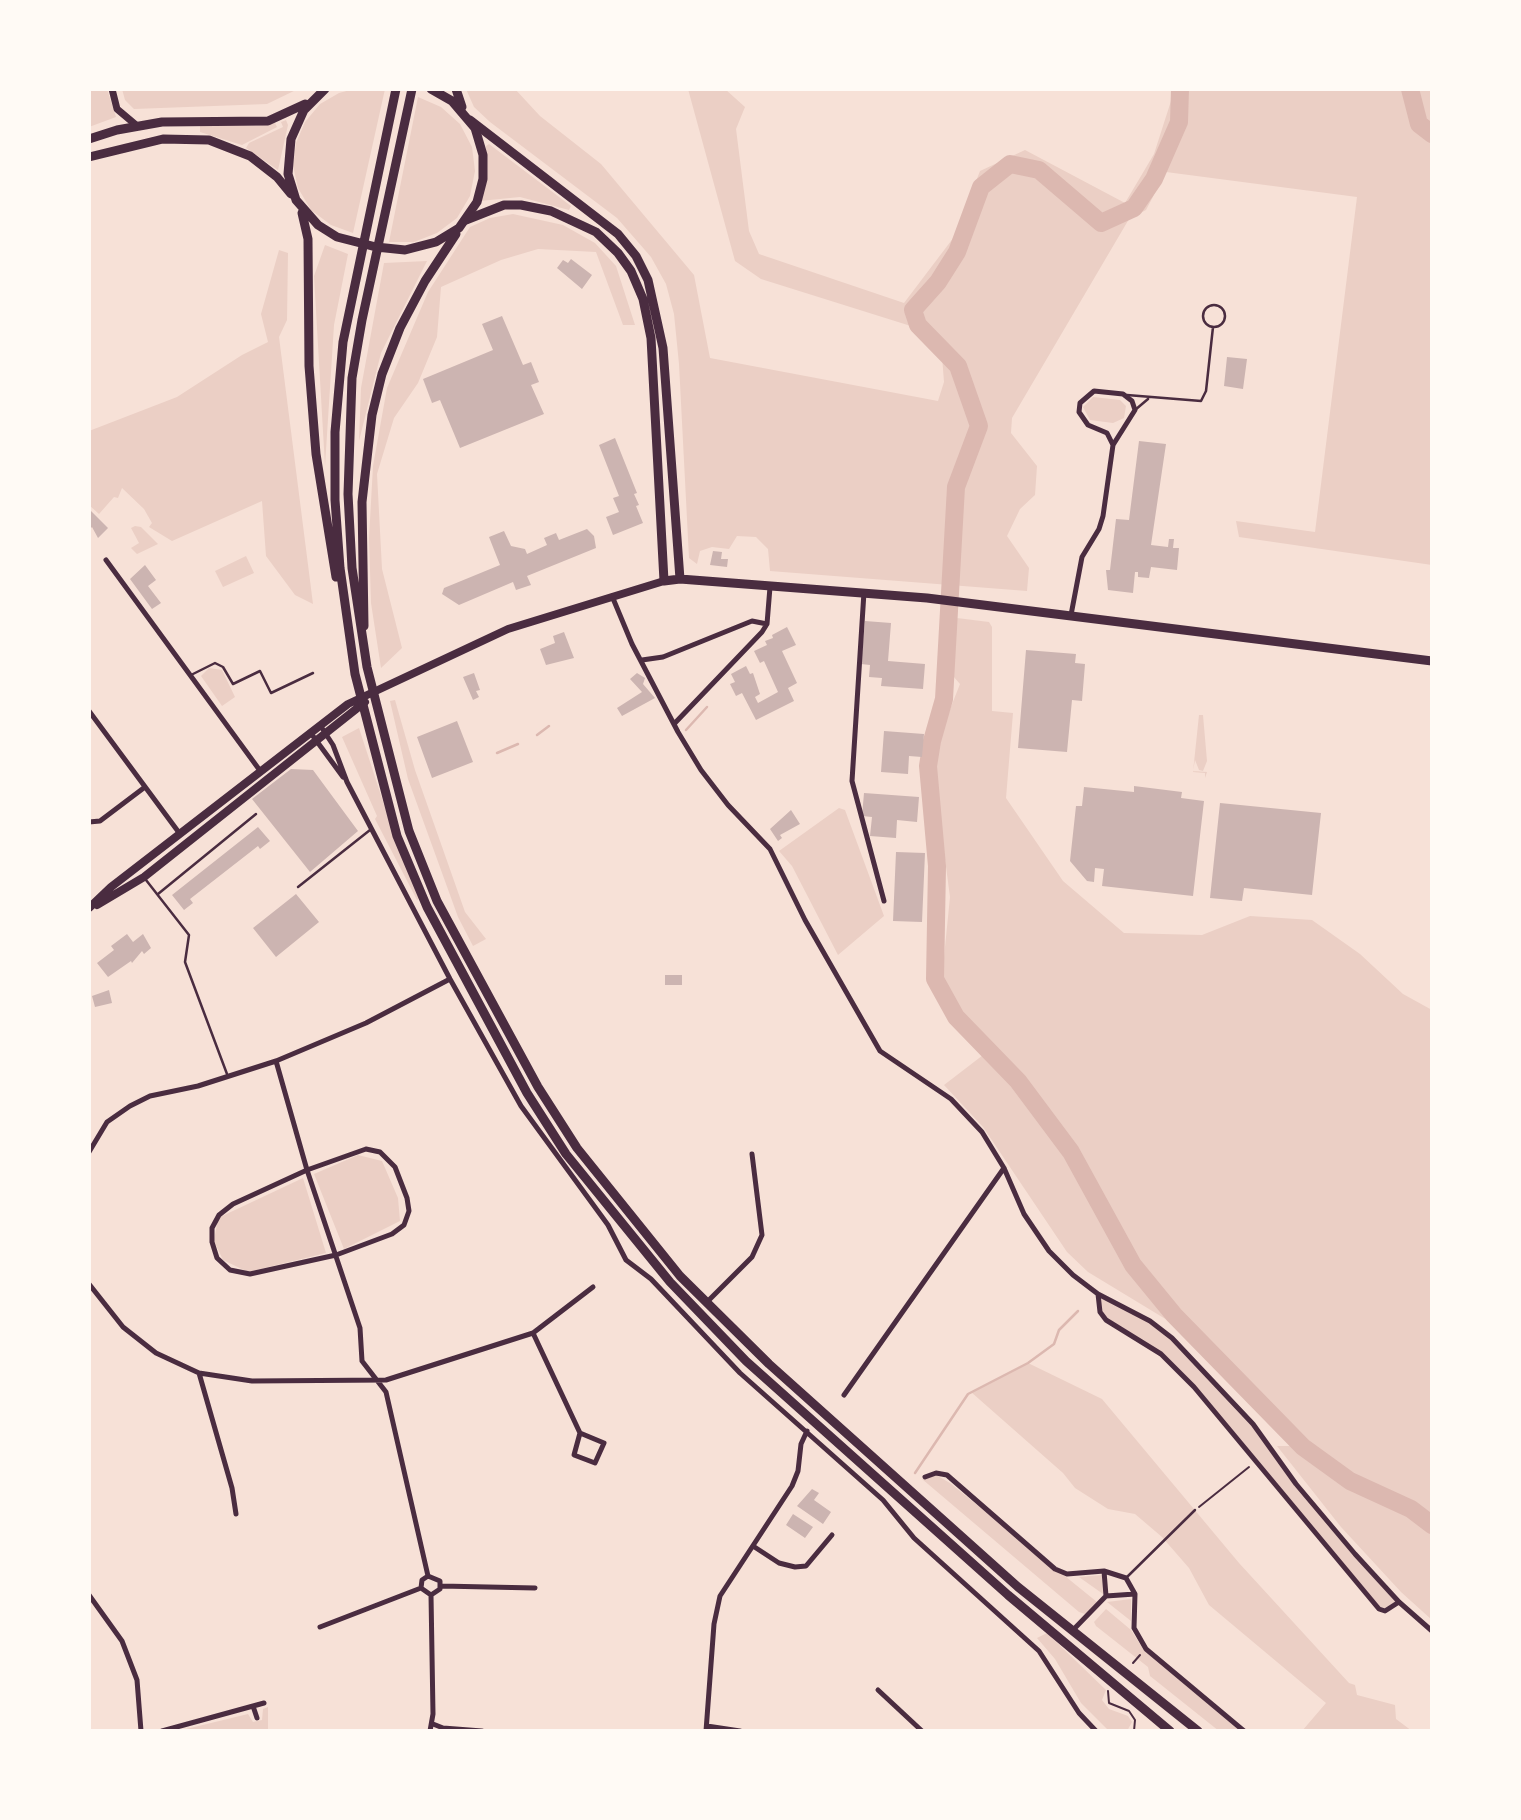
<!DOCTYPE html>
<style>
body{margin:0}
#map{position:relative;width:1521px;height:1820px;overflow:hidden;background:#f7e1d7;font-family:Mulish,sans-serif}
canvas{display:block}
.frame{position:absolute;inset:0;border:91px solid #fffaf5;pointer-events:none}
</style>
<div id="map">
<canvas width="1521" height="1820"></canvas>
<div class="frame"></div>
</div>
<script>
const c = document.querySelector('canvas').getContext('2d');
c.lineJoin = 'round';
function paint(path, color) { c.fillStyle = color; c.fill(path, 'evenodd'); }
const poly = rows => new Path2D(rows.map(r => 'M' + r).join(''));
function trace(path, color, width, dash) { c.strokeStyle = color; c.lineWidth = width; c.lineCap = dash ? 'butt' : 'round'; c.setLineDash(dash || []); c.stroke(path); }
const green = poly([
 [89,89,107,89,116,117,89,127],
 [122,89,298,89,267,104,134,109,125,100],
 [354,89,385,89,353,233,331,225,311,210,298,188,293,166,296,143,305,122,320,104,339,93],
 [466,89,515,89,540,116,601,164,694,275,710,358,938,401,944,382,942,356,914,327,761,279,735,261,688,89,725,89,745,107,736,129,749,231,759,254,904,303,954,237,980,171,1025,150,1125,203,1154,154,1171,101,1171,89,1432,89,1432,565,1239,537,1236,521,1315,532,1357,197,1166,172,1146,210,1129,219,1012,418,1011,433,1037,466,1035,495,1020,509,1007,536,1029,568,1027,591,770,571,768,549,756,537,737,536,729,549,712,547,700,551,697,564,689,558,679,364,674,314,666,284,651,257,617,218,490,122,474,107],
 [418,97,441,107,460,124,472,147,475,171,470,196,457,218,437,233,414,242,389,242],
 [286,120,288,125,278,170,246,148,249,143,283,127,281,122],
 [275,123,277,127,242,145,200,132,200,124,257,126],
 [489,144,571,206,569,210,520,197,480,201,487,181,486,146],
 [513,214,563,225,595,243,616,266,635,325,623,325,596,252,538,249,501,260,441,287,437,337,418,383,394,418,377,474,382,569,402,648,381,668,371,603,369,538,373,466,387,388,428,292,470,227,490,218],
 [325,245,348,254,334,325,325,466,314,276],
 [279,250,288,253,287,320,279,337,313,604,295,595,266,556,262,501,172,541,149,527,152,523,144,509,122,488,118,498,114,497,99,514,89,505,89,431,177,397,242,355,268,342,261,314],
 [427,261,381,353,359,441,361,388,384,263],
 [1093,397,1120,400,1126,406,1124,418,1113,423,1090,420,1083,407],
 [135,526,141,527,158,544,137,554,131,548,139,543,131,528],
 [246,556,254,573,223,587,215,571],
 [957,618,989,622,992,627,992,711,1013,713,1006,798,1063,881,1104,916,1124,933,1202,935,1250,916,1312,920,1360,954,1403,994,1432,1010,1432,1620,1401,1592,1341,1527,1277,1446,1302,1446,1174,1315,1133,1265,1071,1152,1018,1081,970,1030,974,1026,961,1016,950,1000,942,977,950,897,935,783,934,750,960,684,953,676],
 [209,668,222,670,235,697,222,706,201,676],
 [395,700,415,770,465,912,486,939,473,946,458,917,408,779,390,701],
 [1199,715,1203,715,1207,761,1203,771,1199,770,1195,760,1193,771,1207,772,1205,778,1205,773,1193,772],
 [359,728,389,820,419,899,417,900,375,819,377,816,342,737],
 [839,808,845,810,884,916,838,955,792,866,779,851],
 [987,1052,1078,1172,1130,1273,1144,1284,1177,1326,1088,1272,1067,1252,983,1127,944,1085],
 [358,1155,382,1161,398,1198,400,1221,344,1249,314,1174],
 [303,1178,326,1253,248,1272,223,1260,214,1241,218,1218],
 [1098,1294,1150,1321,1172,1338,1253,1424,1296,1484,1399,1602,1391,1608,1379,1609,1194,1387,1161,1354,1106,1320,1100,1312],
 [1028,1363,1102,1399,1239,1563,1349,1683,1355,1685,1357,1695,1395,1705,1396,1719,1412,1731,1302,1731,1326,1703,1209,1605,1189,1568,1162,1537,1135,1514,1108,1509,1075,1488,1063,1473,971,1392],
 [936,1475,950,1483,1097,1602,1085,1614,1079,1612,922,1479],
 [1102,1575,1103,1594,1079,1577],
 [1131,1599,1131,1621,1107,1602],
 [1106,1609,1131,1630,1143,1649,1241,1731,1219,1731,1150,1676,1148,1667,1096,1626,1094,1622],
 [1047,1633,1106,1690,1102,1700,1109,1709,1128,1716,1132,1722,1127,1731,1109,1731,1081,1703,1055,1659,1037,1638],
 [268,1707,268,1731,178,1731,248,1714,253,1722,262,1720,263,1709]
]);
const stream = poly([
 [686,730,707,707],
 [537,735,549,726],
 [497,753,518,744],
 [915,1473,968,1394,1028,1363,1054,1344,1059,1330,1078,1311]
]);
const river = poly([
 [1180,89,1179,122,1154,179,1134,208,1101,223,1039,170,1010,164,981,187,957,252,938,282,913,310,918,325,958,366,979,426,956,487,944,699,932,741,928,766,937,866,935,979,956,1017,1018,1081,1071,1152,1133,1265,1174,1315,1303,1447,1350,1481,1411,1509,1432,1525],
 [1410,89,1419,124,1432,134]
]);
const building = poly([
 [571,259,592,275,582,289,557,268,563,260,568,263],
 [502,316,523,365,531,362,539,382,531,385,544,414,460,448,440,400,432,403,423,379,493,350,482,324],
 [1227,357,1247,359,1243,389,1224,386],
 [615,438,637,493,634,494,639,505,636,506,643,523,613,535,606,517,619,512,613,498,619,496,599,445],
 [1139,441,1166,444,1151,545,1168,547,1169,539,1174,539,1173,548,1179,548,1177,570,1151,567,1149,578,1138,577,1138,572,1135,572,1133,593,1108,590,1106,570,1110,570,1116,519,1129,520],
 [89,509,108,528,98,538,92,527,89,530],
 [587,529,594,536,596,548,527,576,531,585,516,590,513,582,459,605,442,594,444,588,500,565,489,537,504,531,511,546,525,549,527,554,547,545,544,538,556,533,559,540],
 [713,551,722,552,721,559,728,559,727,567,710,565],
 [145,565,156,580,148,586,161,603,152,609,130,579],
 [865,621,891,623,888,661,925,664,923,689,881,686,882,678,869,677,870,665,861,664],
 [787,627,796,645,782,651,797,683,788,688,794,701,756,720,742,693,736,696,730,684,735,682,731,674,746,666,750,674,753,673,760,694,755,697,758,703,778,692,764,661,760,663,754,651,767,645,765,641,773,638,772,635],
 [564,632,574,658,546,665,540,649,555,643,553,636],
 [1026,650,1076,654,1075,663,1085,664,1082,701,1072,700,1067,752,1018,748],
 [474,673,480,690,476,691,479,697,473,700,463,677],
 [637,673,645,678,643,684,655,698,622,716,617,708,642,692,630,679],
 [457,721,473,762,432,778,417,737],
 [884,731,924,734,922,757,909,756,908,774,881,772],
 [291,769,313,770,358,831,310,872,252,799],
 [1134,786,1182,792,1181,798,1204,801,1193,896,1102,886,1104,869,1095,868,1094,882,1087,881,1070,861,1076,806,1082,806,1084,787,1134,792],
 [864,793,919,797,917,822,897,820,896,838,870,836,872,817,862,816],
 [1220,803,1321,813,1312,895,1244,888,1242,901,1210,898],
 [791,810,800,824,780,835,782,838,778,841,770,829],
 [258,827,270,841,260,849,258,846,190,899,193,903,184,910,172,895],
 [896,852,925,853,922,922,893,921],
 [296,894,319,922,276,957,253,928],
 [127,934,133,942,143,934,151,948,144,954,142,951,132,963,131,961,108,977,97,963,114,950,111,946],
 [665,975,682,975,682,985,665,985],
 [109,990,112,1003,95,1007,92,996],
 [812,1489,819,1493,814,1500,831,1512,823,1524,797,1506],
 [793,1514,813,1527,805,1538,786,1525]
]);
const path = poly([
 [1199,1507,1249,1467],
 [1133,1663,1140,1655],
 [1108,1691,1109,1703,1129,1711,1135,1720,1134,1731]
]);
const service = poly([
 '1203 316a11 11 0 1 1 22 0a11 11 0 1 1-22 0Z',
 [1127,395,1201,401,1206,391,1213,327],
 [1135,410,1148,399],
 [191,675,215,663,223,667,233,684,260,671,271,693,313,673],
 [146,880,189,935,185,962,227,1074],
 [298,887,370,830],
 [158,894,256,814],
 [1126,1578,1195,1510]
]);
const minor = poly([
 [106,560,261,772],
 [864,592,852,781,884,901],
 [612,596,632,644,678,732,701,770,728,805,770,849,805,920,880,1051,951,1099,982,1132,1004,1168,1024,1214,1049,1251,1073,1275,1098,1294,1150,1321,1172,1338,1253,1424,1296,1484,1355,1554,1399,1602,1432,1631],
 [1071,615,1082,557,1099,529,1103,516,1113,445,1135,410,1132,401,1123,394,1094,391,1080,403,1079,412,1088,425,1107,433,1113,445],
 [642,660,663,657,752,621,767,624],
 [89,711,180,834],
 [674,724,762,632,767,624,770,587],
 [320,725,333,745,347,782,450,979,521,1106,608,1225,626,1260,651,1279,740,1373,883,1500,914,1538,1039,1651,1079,1713,1096,1731],
 [310,732,343,777],
 [89,822,100,821,145,787],
 [276,1061,307,1170,360,1328,362,1361,386,1392,428,1576],
 [366,1149,380,1152,395,1167,407,1198,409,1211,404,1225,392,1234,336,1255,250,1274,230,1270,217,1258,212,1242,212,1228,219,1215,233,1204,307,1170,366,1149],
 [89,1152,107,1122,130,1106,150,1096,198,1086,276,1061,366,1023,450,979],
 [89,1284,123,1327,156,1353,199,1373,252,1381,386,1380,533,1333,593,1287],
 [1098,1294,1100,1312,1106,1320,1161,1354,1194,1387,1379,1609,1385,1611,1399,1602],
 [706,1303,752,1257,762,1235,752,1154],
 [533,1333,580,1433,574,1455,595,1463,604,1443,580,1433],
 [199,1373,232,1488,236,1514],
 [844,1395,1004,1168],
 [925,1477,936,1473,947,1475,1055,1569,1067,1574,1104,1571,1126,1578,1135,1594,1134,1628,1146,1649,1244,1731],
 [753,1546,779,1563,795,1567,806,1566,832,1535],
 [1104,1571,1106,1596,1135,1594],
 [428,1576,440,1581,440,1589,431,1595],
 [428,1576,422,1580,421,1588,431,1595],
 [441,1586,535,1588],
 [89,1595,122,1641,137,1680,141,1731],
 [320,1627,421,1588],
 [1074,1629,1106,1596],
 [878,1690,922,1731],
 [253,1706,257,1718],
 [433,1724,443,1728,482,1731],
 [707,1726,740,1731],
 [162,1731,264,1703],
 [430,1731,433,1714,431,1595],
 [706,1731,714,1624,720,1596,792,1486,798,1471,801,1444,807,1431]
]);
const tertiary = poly([
 [112,89,117,109,136,125]
]);
const secondary = poly([
 [97,905,144,877,365,702],
 [89,908,111,887,348,704,508,629,664,581]
]);
const primary = poly([
 [470,120,618,234,636,256,648,280,663,348,680,579],
 [466,220,504,205,521,205,551,211,596,232,618,253,631,271,643,299,651,338,664,581,680,579,927,598,1432,661]
]);
const trunk = poly([
 [325,89,304,110,291,139,288,174,296,200,318,225,337,237,376,247,405,250,436,242,459,228,477,202,483,179,483,155,475,128,452,101,431,89],
 [396,89,343,342,335,432,335,500,340,568,355,674,397,836,427,907,527,1093,566,1154,670,1282,746,1361,1008,1595,1170,1731],
 [412,89,362,320,352,378,348,494,352,568,367,667,409,831,437,901,538,1087,577,1148,680,1276,769,1364,1018,1587,1198,1731],
 [456,89,462,107],
 [89,139,117,130,162,122,268,121,305,104],
 [89,157,163,139,209,140,250,156,277,177,291,194],
 [302,213,308,239,309,366,316,454,336,577],
 [364,626,362,502,372,415,382,374,400,328,425,281,456,234]
]);
paint(green, '#ebcfc5');
trace(stream, '#dcb8b0', 2.5);
trace(river, '#dcb8b0', 18);
paint(building, '#ccb4b1');
trace(path, '#4a2c40', 2);
trace(service, '#4a2c40', 2.5);
trace(minor, '#4a2c40', 5);
trace(tertiary, '#4a2c40', 7);
trace(secondary, '#4a2c40', 8);
trace(primary, '#4a2c40', 9);
trace(trunk, '#4a2c40', 9);
</script>
